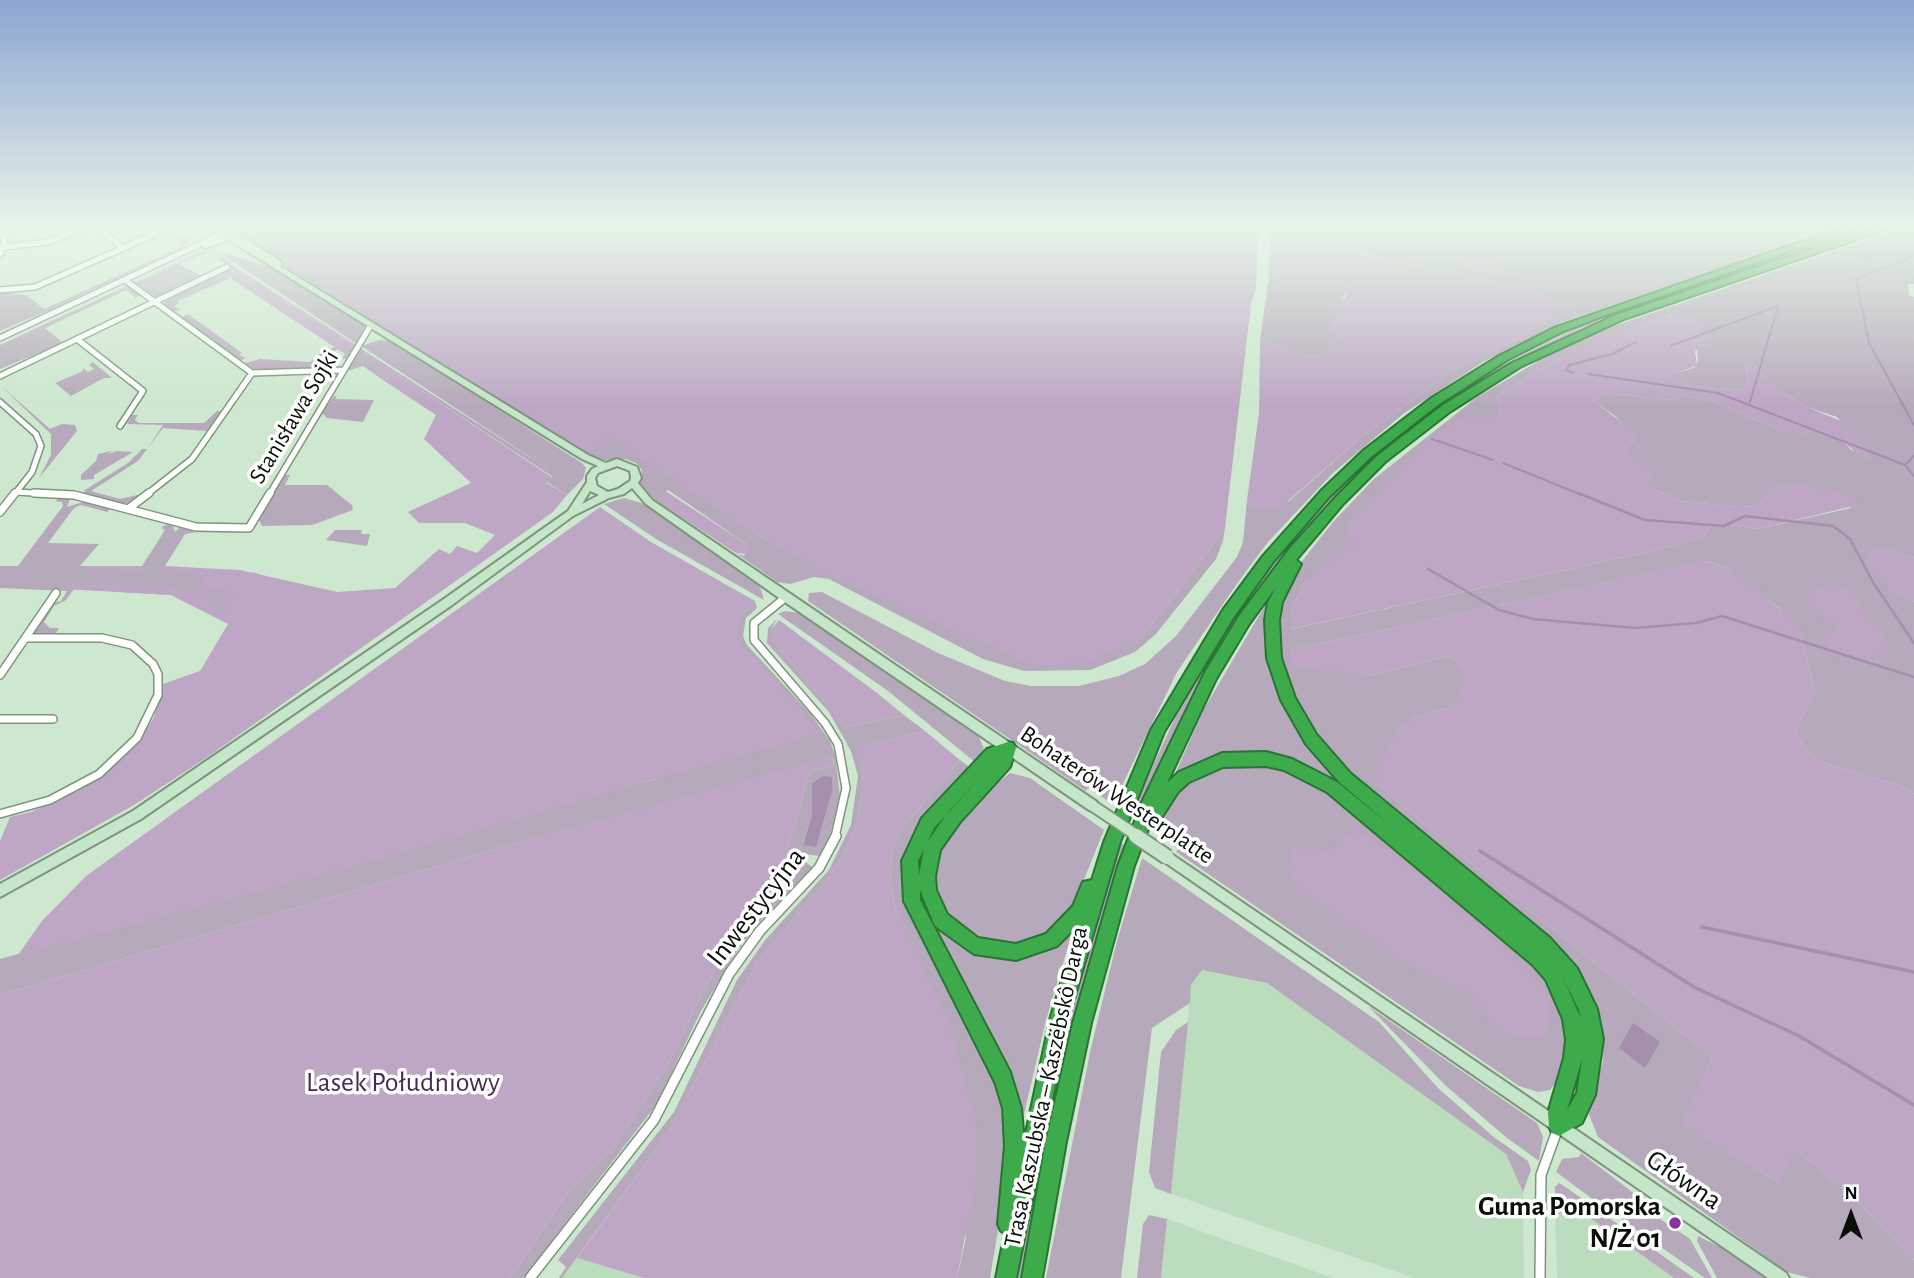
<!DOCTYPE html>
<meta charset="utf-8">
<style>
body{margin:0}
#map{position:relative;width:1914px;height:1278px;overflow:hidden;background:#cde8ce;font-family:"Alegreya Sans",sans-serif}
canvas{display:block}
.north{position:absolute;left:1816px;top:1180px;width:70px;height:70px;-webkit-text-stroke:5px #fff;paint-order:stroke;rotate:0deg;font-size:19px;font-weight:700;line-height:28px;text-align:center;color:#070f07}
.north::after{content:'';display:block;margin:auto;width:24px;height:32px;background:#070f07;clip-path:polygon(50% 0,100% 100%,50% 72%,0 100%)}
</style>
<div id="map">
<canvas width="1914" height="1278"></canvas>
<div class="north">N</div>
</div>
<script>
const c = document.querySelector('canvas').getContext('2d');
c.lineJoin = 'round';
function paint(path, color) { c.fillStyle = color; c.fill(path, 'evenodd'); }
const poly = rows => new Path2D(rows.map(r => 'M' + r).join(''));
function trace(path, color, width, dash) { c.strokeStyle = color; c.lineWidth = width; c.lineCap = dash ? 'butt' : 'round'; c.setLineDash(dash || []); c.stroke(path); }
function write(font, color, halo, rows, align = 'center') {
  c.font = font + ' "Alegreya Sans",sans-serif'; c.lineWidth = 7; c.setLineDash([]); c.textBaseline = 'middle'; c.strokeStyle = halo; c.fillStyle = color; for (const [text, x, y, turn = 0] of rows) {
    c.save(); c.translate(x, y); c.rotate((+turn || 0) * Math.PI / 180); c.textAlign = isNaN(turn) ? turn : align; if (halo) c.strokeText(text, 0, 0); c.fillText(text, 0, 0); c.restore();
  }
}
const built = poly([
 [1201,970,1267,983,1506,1154,1523,1192,1524,1278,1414,1278,1171,1194,1191,985],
 [1576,1209,1674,1278,1557,1278,1555,1215],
 [1167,1219,1333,1278,1161,1278],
 [577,1258,644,1278,562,1278]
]);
const green = poly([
 [1348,227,1843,227,1560,323,1483,362,1403,414,1333,473,1268,542,1236,585,1177,672,1113,804,1088,788,1086,791,808,601,809,593,822,592,938,653,1005,681,1031,686,1079,686,1119,676,1145,664,1176,636,1237,557,1243,542,1247,500,1248,505,1289,501,1364,435,1448,374,1573,310,1550,296,1533,290,1440,269,1384,261,1361,251,1358,234],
 [1869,227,1880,227,1582,328,1492,374,1452,399,1400,438,1329,503,1257,591,1192,694,1137,820,1130,815,1187,692,1233,616,1271,563,1324,502,1394,436,1447,397,1489,372,1580,326,1627,307],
 [1904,227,1914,227,1914,284,1908,284,1909,295,1914,297,1914,558,1884,548,1889,590,1914,602,1914,794,1902,786,1833,766,1815,758,1803,745,1795,731,1815,693,1801,633,1778,607,1729,569,1707,561,1290,650,1369,676,1449,656,1467,672,1461,698,1452,707,1413,718,1378,784,1450,846,1712,1057,1682,1124,1778,1182,1796,1149,1857,1201,1914,1260,1914,1278,1810,1278,1787,1272,1598,1137,1589,1114,1603,1061,1602,1038,1583,984,1366,792,1329,753,1299,710,1281,666,1278,617,1295,570,1333,522,1374,479,1476,398,1547,356,1611,327],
 [1672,314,1683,314,1694,318,1710,335,1705,345,1697,347,1698,362,1694,368,1675,373,1674,377,1693,386,1741,390,1749,382,1745,363,1752,362,1772,386,1807,407,1837,417,1868,455,1867,458,1851,450,1843,441,1825,432,1807,430,1805,433,1785,433,1716,402,1685,396,1671,400,1602,393,1594,401,1615,416,1637,439,1626,445,1627,451,1650,476,1650,482,1656,490,1680,501,1738,507,1758,506,1770,491,1788,485,1804,485,1850,496,1851,508,1757,529,1717,523,1709,528,1705,536,1657,550,1291,629,1292,606,1308,580,1353,549,1355,545,1352,538,1475,419,1497,418,1501,411,1496,396,1553,362],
 [205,250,224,261,212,250,232,263,218,269,226,265,208,252,179,264,203,277,158,298,134,283,201,253,133,282],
 [216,250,271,267,365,325,357,344,235,263,240,260,234,263],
 [232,265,356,345,348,359,342,359,351,343,235,269,222,276,231,278,177,301,179,303,174,306,180,310,172,312,163,304,170,296],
 [1269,277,1287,282,1332,281,1344,286,1348,292,1329,313,1339,337,1325,355,1306,356,1260,340],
 [127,286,141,295,136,298,126,290,45,328,63,343,0,369,0,345],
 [0,292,26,295,47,311,0,331],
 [188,314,242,353,239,355,246,358,240,361,181,318],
 [379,340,391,341,582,463,586,468,583,479,567,495,547,482,553,477,395,373,383,380,363,366,347,371,360,348,553,472,361,346],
 [335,347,338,349,319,359,311,369,255,371,245,363,260,359,310,362,319,354],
 [93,362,112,378,104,378,71,396,55,383,83,371,83,368,88,372,94,369,89,365],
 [0,385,50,429,62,424,75,425,77,431,39,478,51,455,51,434],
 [334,396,337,396,335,399,374,400,363,422,327,418,322,413],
 [217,411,221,411,207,431,163,428,138,461,91,491,120,499,142,494,132,502,120,504,84,494,85,490,128,463,142,449,147,449,163,425,127,424,132,415,138,415,135,420,139,423,204,423],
 [609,436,768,541,1141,639,1225,528,1223,541,1216,559,1155,635,1135,652,1090,670,1024,671,983,659,829,579,814,577,790,584,777,582,736,553,744,556,748,545,668,490,658,498,661,504,652,497,640,482,642,470,636,463,625,459,605,460,586,455],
 [112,451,107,455,116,451,133,452,94,475,94,479,81,480,81,475,96,461,98,454],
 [285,475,290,475,285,485,327,485,352,505,353,510,312,525,262,526,259,520],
 [62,496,70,499,67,507,86,501,111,508,107,512,81,505,74,508,48,543,99,544,80,566,142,566,165,530,161,528,167,524,173,526,175,532,180,527,196,532,185,534,165,566,257,573,228,623,171,595,74,589,66,600,54,606,44,622,50,628,59,628,55,635,36,635,34,631,53,603,61,601,67,591,0,588,0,566,18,566,63,506,62,502,55,501],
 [624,498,645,504,760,587,764,600,656,539,604,504],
 [335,530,362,530,361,534,370,534,367,546,326,540],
 [1270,597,1267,618,1271,667,1276,686,1297,729,1313,750,1551,960,1573,991,1585,1025,1583,1069,1568,1110,1579,1068,1567,990,1326,778,1233,753,1210,757,1175,774,1204,709],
 [755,601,757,608,746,618,743,636,747,645,810,713,830,741,835,755,840,796,830,835,819,856,803,854,801,858,812,867,754,928,731,960,701,1011,656,1105,523,1278,510,1278,567,1194,611,1150,668,1064,705,987,745,924,776,891,810,771,834,766,833,758,503,847,0,995,0,959,655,779,742,648,737,640,737,622],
 [822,776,815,847,803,844,812,814,812,783],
 [785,611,799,613,979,737,984,749,976,763,888,691,778,614],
 [777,619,771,630,771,639,846,727,904,715,925,731,857,748,863,782,857,824,847,847,827,880,758,961,670,1130,562,1278,559,1278,566,1267,558,1260,674,1112,737,980,766,939,829,870,851,825,858,776,851,751,829,712,767,643,768,628],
 [960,760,972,769,917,829,904,861,902,878,909,915,1001,1097,1006,1120,1006,1182,990,1278,957,1278,966,1238,912,947,896,911,890,882,892,849,898,834],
 [1265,765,1289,771,1318,785,1529,958,1550,984,1565,1021,1564,1058,1556,1082,1550,1090,1538,1092,1519,1086,1176,852,1178,849,1153,830,1167,804,1183,785,1222,766],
 [1010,773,1030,778,1104,830,1072,909,1048,934,1020,944,1003,945,968,934,945,912,937,896,935,863,940,844,990,783,995,785],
 [979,774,983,778,935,831,932,917,946,934,966,947,998,957,1024,957,1073,930,1046,1020,1021,1127,916,894,917,857,928,833],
 [1121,843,1127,846,1078,1001,1046,1151,1023,1278,1015,1278,1072,999,1094,921],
 [1142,858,1379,1022,1438,1088,1495,1138,1528,1161,1531,1170,1523,1192,1506,1154,1267,983,1202,970,1191,985,1190,1003,1152,1028,1121,1278,1046,1278,1090,1052,1117,941],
 [1368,1006,1537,1123,1543,1137,1539,1161,1507,1138,1446,1086],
 [1188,1022,1171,1194,1155,1188,1149,1172,1161,1052,1176,1030],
 [1581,1153,1656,1210,1655,1213,1613,1214,1556,1172,1562,1159,1579,1157],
 [1559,1183,1564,1186,1694,1278,1674,1278,1577,1209,1555,1215,1555,1187],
 [1149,1215,1167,1219,1161,1278,1137,1278,1143,1224],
 [1621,1219,1660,1219,1690,1239,1712,1278,1705,1278],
 [1698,1236,1736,1255,1769,1278,1717,1278,1697,1241]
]);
const forest = poly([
 [172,227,192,241,180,249,155,261,47,311,44,309,183,246,164,233,158,233],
 [245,227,1259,227,1256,288,1251,304,1225,528,1141,639,1086,663,1036,666,833,577,768,541,609,437,586,455,288,268,238,232],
 [1269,227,1348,227,1358,234,1361,251,1384,261,1440,269,1533,290,1550,295,1574,310,1448,374,1364,435,1281,507,1255,509,1248,505,1247,500,1259,413,1260,340,1306,356,1325,355,1339,337,1329,314,1334,303,1345,298,1348,292,1344,286,1332,281,1287,282,1269,277],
 [1455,258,1494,260,1505,271,1532,278,1478,273,1461,267],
 [235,269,351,343,345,354,227,276,220,276],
 [1677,313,1689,315,1712,332,1707,343,1695,351,1697,366,1675,373,1675,377,1693,386,1741,390,1749,382,1745,363,1752,362,1772,386,1807,407,1846,423,1868,455,1867,458,1859,456,1843,441,1825,432,1808,430,1803,434,1785,433,1716,402,1685,396,1671,400,1602,393,1594,401,1638,435,1637,439,1626,445,1627,451,1653,473,1650,482,1656,490,1680,501,1739,507,1758,506,1770,491,1788,485,1804,485,1837,491,1850,496,1858,505,1757,529,1717,523,1709,528,1705,536,1657,550,1290,629,1292,606,1308,580,1325,562,1355,545,1348,535,1347,525,1430,438,1464,418,1497,418,1501,411,1496,396,1553,362,1630,328],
 [395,373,553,478,547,483,567,495,553,512,209,756,134,805,0,880,0,841,10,817,31,812,81,789,115,764,145,732,154,717,163,684,200,671,228,624,171,595,63,589,65,585,159,585,205,596,213,607,232,617,233,613,216,603,243,597,222,601,231,592,227,587,199,591,195,584,204,583,205,579,196,573,149,566,146,571,84,570,86,566,162,566,240,570,337,592,395,588,439,549,450,554,457,546,477,553,495,535,465,523,419,523,408,512,471,483,424,439,436,415,383,380],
 [664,490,748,545,751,550,749,554,736,553,661,504,658,498],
 [600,507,651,542,755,601,737,622,737,640,774,678,819,734,654,779,359,865,18,955,42,921,86,876],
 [1884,548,1914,558,1914,602,1889,590,1870,568,1866,556,1870,550],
 [1706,561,1729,569,1749,582,1792,620,1801,633,1815,693,1795,731,1803,745,1815,758,1833,766,1902,786,1914,794,1914,1260,1857,1201,1797,1150,1778,1182,1681,1124,1712,1057,1450,846,1378,784,1375,775,1378,763,1399,727,1413,718,1452,707,1461,697,1467,672,1449,656,1369,676,1293,666,1290,650],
 [1832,584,1852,592,1868,620,1884,636,1889,644,1877,654,1879,667,1841,657,1823,643,1820,636,1836,630,1836,625,1810,606,1807,591],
 [779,620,877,693,904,715,846,727,771,639,771,630],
 [925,731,960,760,898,834,892,850,890,882,896,911,947,1016,976,1122,977,1174,957,1278,644,1278,577,1258,670,1130,758,961,827,880,847,847,857,824,863,782,856,748],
 [832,756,834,766,810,771,776,891,745,924,705,987,668,1064,611,1150,567,1194,510,1278,0,1278,0,995,503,847],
 [1356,833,1374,840,1433,885,1540,984,1549,999,1549,1017,1545,1036,1511,1037,1495,1025,1471,995,1403,962,1300,891,1288,869,1293,850,1304,846,1330,855,1346,835]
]);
const water = poly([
 [822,776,832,777,832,791,816,847,803,845,812,814,812,783],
 [1633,1023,1660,1042,1645,1068,1619,1048]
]);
const streamFar2 = poly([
 [1813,227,1819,231],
 [1856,252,1872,261],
 [1914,256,1856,279,1869,343,1914,425],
 [1670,346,1778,306,1749,405,1905,465],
 [1574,373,1566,370,1569,365,1612,354,1636,342],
 [1588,374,1718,393,1749,405],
 [1432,439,1493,460],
 [1914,456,1905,465,1914,476],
 [1503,463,1582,495]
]);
const streamFar1 = poly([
 [1578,493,1645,520,1724,526,1745,516,1833,526,1850,539,1874,584,1914,643],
 [1428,569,1499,610,1533,619,1635,628,1696,623,1722,616,1914,677]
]);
const stream = poly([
 [1480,851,1694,987,1799,1036,1914,1105],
 [1702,927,1914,972]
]);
const minorFar2 = poly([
 [95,227,124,248],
 [0,232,5,240,0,255],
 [205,246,233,235],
 [4,247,48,242,84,227],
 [125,280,252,373,192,459,146,495],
 [0,290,35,287,155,234],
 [0,338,228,231],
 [77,339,143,391,120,426],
 [252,373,344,370],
 [0,376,227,267],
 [0,402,36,434,41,446,32,472,14,495],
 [16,492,67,495],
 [269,495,371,325]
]);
const minorFar1 = poly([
 [34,493,74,495,196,527,249,528,270,493],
 [128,509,149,493],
 [0,512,15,493],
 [786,597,754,623,754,640,825,723,838,744,846,788,835,837],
 [0,675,56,593],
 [0,719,53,719],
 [0,814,50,800,99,774,137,738,158,695,158,674,153,664,132,645,102,638,26,638]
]);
const minor = poly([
 [530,1278,654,1120,729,974,760,931,819,868,836,836],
 [1540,1278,1541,1175,1558,1128]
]);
const secondary = poly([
 [208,227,217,227,238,241,220,227,229,227,281,262,282,264,280,266,588,455,606,463,617,459,637,467,641,478,638,483,652,500,1097,802,1099,806,1097,810,1093,811,1089,810,782,600,646,504,632,488,624,494,609,498,573,516,452,605,141,819,0,897,0,884,133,811,444,599,568,511,587,482,587,476,592,469,598,466,582,459,208,227],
 [617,466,630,471,631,478,630,481,618,489,608,492,597,486,595,478,598,473,617,466],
 [590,491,599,495,582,504,590,491],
 [1167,851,1786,1273,1789,1278,1768,1278,1163,861,1161,857,1163,853,1167,851]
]);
const motorway = poly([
 [1844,227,1860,227,1606,315,1562,332,1507,360,1438,405,1372,456,1329,497,1273,562,1233,618,1164,732,1120,842,1069,1016,1016,1278,996,1278,1005,1233,1001,1231,998,1224,1005,1146,1003,1108,995,1082,904,901,902,861,922,818,987,749,1008,742,1013,743,1016,748,1010,767,960,822,940,850,935,876,936,890,947,914,978,938,1016,944,1046,934,1073,906,1083,882,1092,880,1104,842,1151,730,1223,610,1263,556,1321,491,1364,450,1430,399,1499,356,1554,328,1844,227],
 [997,759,948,812,928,841,934,828,997,759],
 [924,849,919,875,918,861,924,849],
 [920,890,935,926,974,954,1016,960,1057,946,1079,924,1051,1016,1024,1142,1021,1108,1010,1072,920,900,920,890],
 [1877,227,1893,227,1624,319,1520,367,1451,411,1385,462,1343,504,1296,560,1301,564,1282,602,1279,620,1281,658,1295,698,1316,734,1350,773,1550,938,1577,968,1597,1009,1603,1039,1595,1095,1582,1123,1559,1136,1552,1133,1549,1126,1548,1113,1564,1058,1566,1040,1563,1019,1546,980,1533,965,1327,792,1284,770,1266,766,1223,767,1189,782,1178,792,1158,823,1150,824,1134,866,1091,1023,1066,1142,1042,1278,1022,1278,1046,1142,1073,1023,1118,866,1143,800,1205,672,1239,616,1290,548,1335,498,1377,456,1443,405,1512,363,1616,315,1877,227],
 [1276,587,1268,602,1265,620,1267,658,1281,700,1306,744,1340,783,1396,830,1337,782,1292,759,1266,752,1222,753,1179,772,1167,783,1216,679,1249,624,1276,587],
 [1563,978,1579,1010,1581,1017,1578,1012,1563,978],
 [1582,1059,1577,1093,1567,1110,1582,1059]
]);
const secondaryBridgeFar1 = poly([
 [1093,806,1139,837]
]);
const secondaryBridge = poly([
 [1136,836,1167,857]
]);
const markers = [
 [1675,1223,7,"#8832a0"]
];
const streetNames = [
 ["Stanisława Sojki",294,417,-59],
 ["Bohaterów Westerplatte",1117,795,34],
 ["Trasa Kaszubska – Kaszëbskô Darga",1046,1087,-78]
];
const nearStreetnames = [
 ["Inwestycyjna",756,907,-52],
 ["Główna",1684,1180,34]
];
const nearParknames = [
 ["Lasek Południowy",403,1083]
];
const nearPoinames = [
 ["Guma Pomorska",1661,1207],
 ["N/Ż 01",1661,1239]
];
paint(built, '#bcddbd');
paint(green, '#b6a9bb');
paint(forest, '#bea7c5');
paint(water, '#a58fac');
trace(streamFar2, '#a58fac', 2);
trace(streamFar1, '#a58fac', 2.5);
trace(stream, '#a58fac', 3.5);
trace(minorFar2, '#7d957d', 8);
trace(minorFar1, '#7d957d', 10);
trace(minor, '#7d957d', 12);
trace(secondary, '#7d957d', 4);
trace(motorway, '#2a7434', 4);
trace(minorFar2, '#fff', 5);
trace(minorFar1, '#fff', 7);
trace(minor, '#fff', 9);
paint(secondary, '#c5e6c9');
paint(motorway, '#3daa4c');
trace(secondaryBridgeFar1, '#7d957d', 14, []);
trace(secondaryBridge, '#7d957d', 18, []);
trace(secondaryBridgeFar1, '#c5e6c9', 10);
trace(secondaryBridge, '#c5e6c9', 14);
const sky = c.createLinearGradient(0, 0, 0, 406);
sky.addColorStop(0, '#8da5d0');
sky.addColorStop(0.56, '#e8f5e9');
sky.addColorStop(1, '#e8f5e900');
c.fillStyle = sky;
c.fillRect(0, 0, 1914, 406);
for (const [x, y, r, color] of markers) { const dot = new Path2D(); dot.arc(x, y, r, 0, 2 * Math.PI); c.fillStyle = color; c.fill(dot); trace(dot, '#fff', 2.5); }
write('24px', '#070f07', '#fff', streetNames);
write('28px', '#070f07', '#fff', nearStreetnames);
write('28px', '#492952', '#fff', nearParknames);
write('bold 28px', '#070f07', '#fff', nearPoinames, 'right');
</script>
